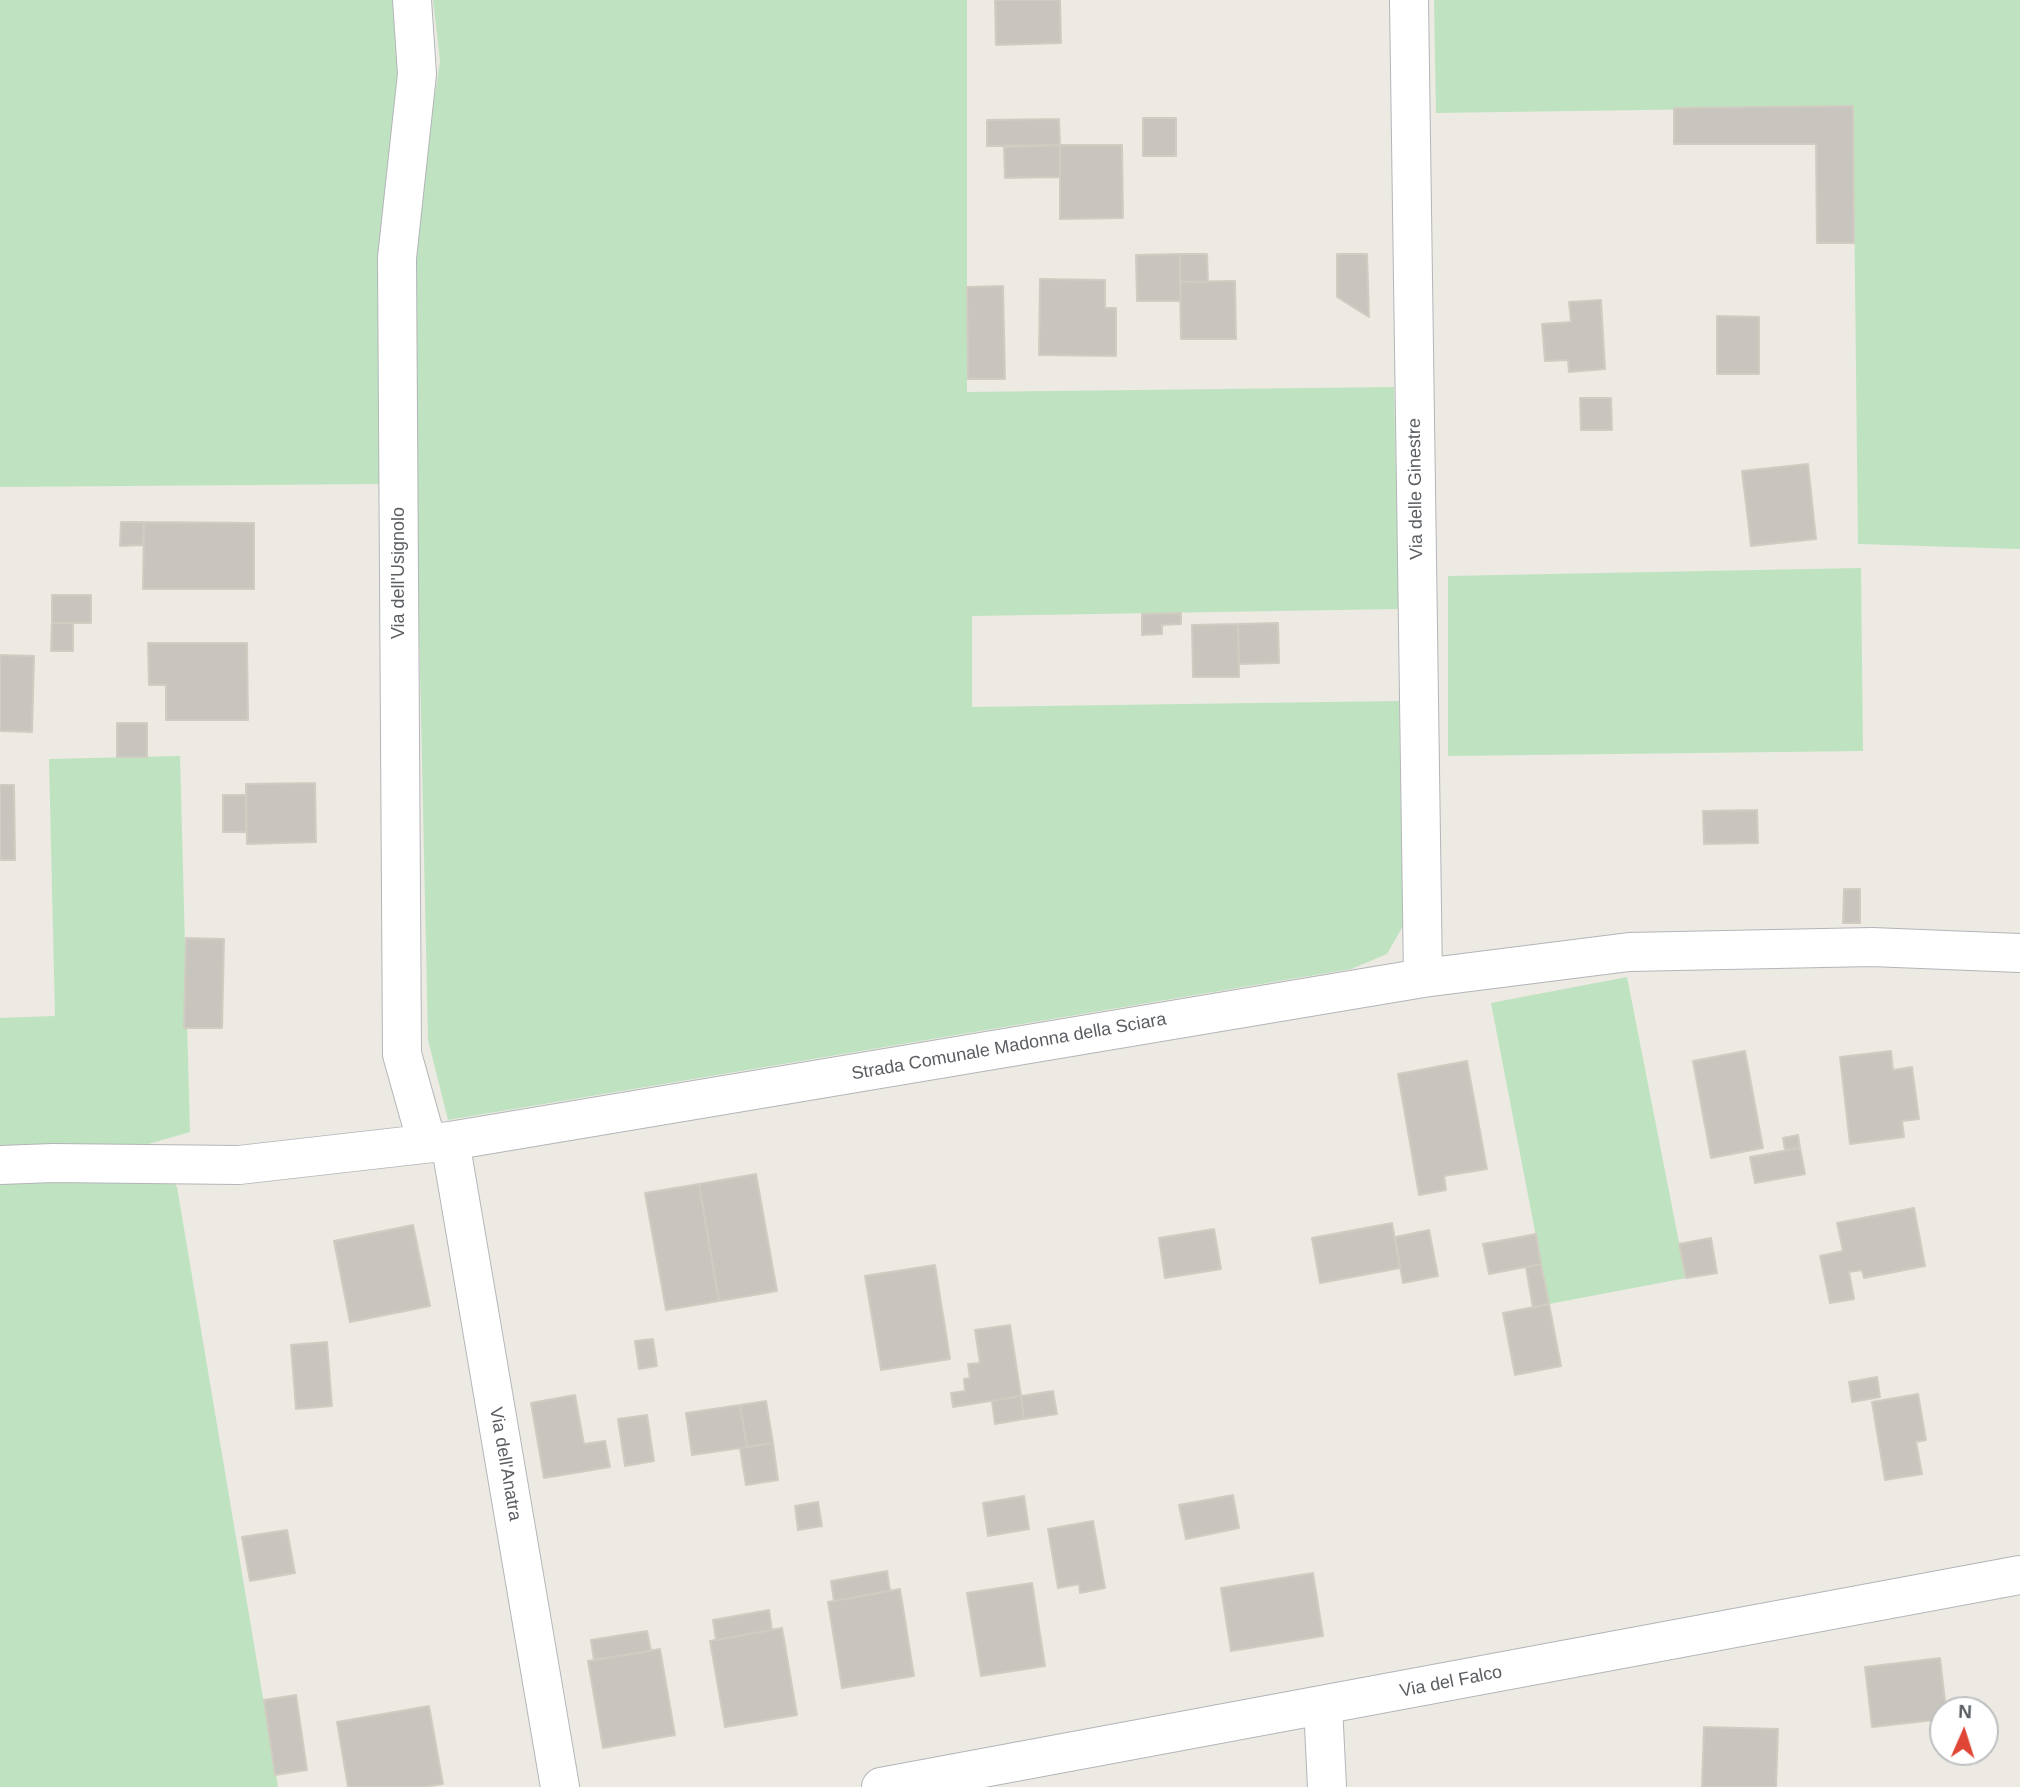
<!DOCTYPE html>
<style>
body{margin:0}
#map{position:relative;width:2020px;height:1787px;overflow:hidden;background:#eceae2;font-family:Arial,sans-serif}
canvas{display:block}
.north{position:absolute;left:1929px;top:1696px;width:70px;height:70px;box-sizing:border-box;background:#fff;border:2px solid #bdbfc0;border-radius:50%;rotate:3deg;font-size:19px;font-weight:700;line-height:28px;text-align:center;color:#5a5e62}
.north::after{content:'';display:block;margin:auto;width:24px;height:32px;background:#df4635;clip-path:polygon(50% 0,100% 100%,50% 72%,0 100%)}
</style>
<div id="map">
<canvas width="2020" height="1787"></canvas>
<div class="north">N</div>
</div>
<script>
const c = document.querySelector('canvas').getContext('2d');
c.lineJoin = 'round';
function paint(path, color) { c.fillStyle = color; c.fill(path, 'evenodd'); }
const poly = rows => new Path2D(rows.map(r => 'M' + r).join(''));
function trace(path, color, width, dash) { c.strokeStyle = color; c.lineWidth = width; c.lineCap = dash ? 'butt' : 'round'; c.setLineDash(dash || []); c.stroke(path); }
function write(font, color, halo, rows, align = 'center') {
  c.font = font + ' Arial,sans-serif'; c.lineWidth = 5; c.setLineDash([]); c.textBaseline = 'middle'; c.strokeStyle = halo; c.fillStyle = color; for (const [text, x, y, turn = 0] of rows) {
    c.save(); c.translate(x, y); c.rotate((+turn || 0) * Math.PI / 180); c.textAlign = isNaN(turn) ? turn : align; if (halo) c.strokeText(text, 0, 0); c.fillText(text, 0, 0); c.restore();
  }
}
const green = poly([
 [0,0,402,0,379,484,0,487],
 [433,0,967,0,967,392,1394,387,1399,609,972,616,972,707,1399,701,1403,926,1387,954,1351,969,448,1120,428,1040,416,484,413,239,440,61],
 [1434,0,2020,0,2020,549,1858,544,1853,107,1436,113],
 [1861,568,1863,751,1448,756,1448,576],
 [180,756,190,1132,145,1145,0,1153,0,1018,55,1016,49,759],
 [1627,977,1686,1278,1549,1304,1491,1003],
 [0,1176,170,1178,177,1187,278,1787,0,1787]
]);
const building = poly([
 [995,0,1060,0,1061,43,996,45,995,0],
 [1853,106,1854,243,1817,243,1816,144,1674,144,1674,108,1853,106],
 [1143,118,1176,118,1176,156,1143,156,1143,118],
 [1059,119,1060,145,987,146,987,120,1059,119],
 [1060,145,1060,177,1005,178,1004,147,1060,145],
 [1060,145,1122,145,1123,218,1060,219,1060,145],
 [1180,254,1207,254,1208,282,1180,282,1180,254],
 [1180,254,1181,301,1137,301,1136,255,1180,254],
 [1337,254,1367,254,1369,317,1337,297,1337,254],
 [1040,279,1105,280,1105,308,1116,308,1116,356,1039,355,1040,279],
 [1235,281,1236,339,1181,339,1180,282,1235,281],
 [1003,286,1005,379,968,379,967,287,1003,286],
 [1601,300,1605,369,1569,372,1568,360,1545,361,1542,324,1571,322,1569,302,1601,300],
 [1717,316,1759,317,1759,374,1717,374,1717,316],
 [1580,398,1611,398,1612,430,1581,430,1580,398],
 [1808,464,1816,539,1751,546,1742,471,1808,464],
 [121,522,144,522,143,545,120,546,121,522],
 [144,522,254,523,254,589,143,589,144,522],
 [52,595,91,595,91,623,52,623,52,595],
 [1181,613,1181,624,1162,625,1162,634,1142,635,1142,614,1181,613],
 [52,623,73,623,73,651,51,651,52,623],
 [1278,623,1279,663,1239,664,1238,624,1278,623],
 [1238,624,1239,677,1193,677,1192,625,1238,624],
 [148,643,247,643,248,720,166,720,166,685,149,685,148,643],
 [0,655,34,656,32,732,0,731,0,655],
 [117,723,147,723,147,757,117,757,117,723],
 [315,783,316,842,247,844,246,784,315,783],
 [0,785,14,785,15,860,0,860,0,785],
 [223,795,246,795,246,832,223,832,223,795],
 [1757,810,1758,843,1704,844,1703,811,1757,810],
 [1844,889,1860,889,1860,923,1843,923,1844,889],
 [186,938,224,939,222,1028,184,1028,186,938],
 [1745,1051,1763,1148,1711,1158,1693,1061,1745,1051],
 [1891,1051,1893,1070,1912,1067,1919,1119,1902,1121,1904,1137,1850,1144,1840,1057,1891,1051],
 [1467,1061,1487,1169,1444,1176,1446,1190,1419,1195,1398,1074,1467,1061],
 [1798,1135,1800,1148,1785,1150,1783,1138,1798,1135],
 [1800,1148,1805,1174,1755,1183,1750,1157,1800,1148],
 [756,1174,777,1291,719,1301,699,1184,756,1174],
 [699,1184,719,1301,666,1310,645,1193,699,1184],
 [1914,1208,1925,1266,1864,1278,1862,1270,1849,1272,1854,1299,1830,1303,1820,1256,1843,1251,1837,1223,1914,1208],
 [1392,1223,1400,1268,1320,1283,1312,1238,1392,1223],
 [413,1225,430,1306,350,1322,334,1241,413,1225],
 [1214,1229,1221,1269,1165,1278,1159,1238,1214,1229],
 [1429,1230,1438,1276,1403,1283,1395,1237,1429,1230],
 [1536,1234,1541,1264,1489,1274,1483,1244,1536,1234],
 [1711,1238,1717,1273,1686,1278,1679,1244,1711,1238],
 [1541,1264,1549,1304,1533,1308,1526,1267,1541,1264],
 [935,1265,950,1359,881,1370,865,1276,935,1265],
 [1549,1304,1561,1366,1515,1375,1503,1313,1549,1304],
 [1010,1325,1021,1396,953,1407,951,1393,965,1391,964,1379,970,1378,968,1364,980,1363,975,1330,1010,1325],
 [653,1339,657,1366,639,1369,635,1341,653,1339],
 [327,1342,332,1406,296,1409,291,1345,327,1342],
 [1877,1377,1880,1397,1852,1402,1849,1382,1877,1377],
 [1053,1391,1057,1414,1024,1419,1021,1396,1053,1391],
 [1918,1394,1926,1440,1916,1442,1922,1474,1885,1480,1872,1402,1918,1394],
 [575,1395,584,1444,605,1441,610,1467,544,1478,531,1403,575,1395],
 [1021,1396,1024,1419,995,1424,992,1401,1021,1396],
 [766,1401,773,1443,747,1447,740,1405,766,1401],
 [740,1405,747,1447,692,1455,686,1413,740,1405],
 [647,1415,654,1461,625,1466,618,1419,647,1415],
 [773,1443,778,1480,746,1485,740,1448,773,1443],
 [1233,1495,1239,1528,1186,1539,1179,1505,1233,1495],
 [1024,1496,1029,1529,988,1536,983,1503,1024,1496],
 [818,1502,822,1526,798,1530,795,1506,818,1502],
 [1093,1521,1105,1588,1080,1593,1079,1584,1058,1588,1048,1529,1093,1521],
 [287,1530,295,1573,250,1581,242,1537,287,1530],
 [887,1571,890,1591,834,1601,831,1581,887,1571],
 [1313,1573,1323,1636,1231,1651,1221,1588,1313,1573],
 [1032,1583,1045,1666,981,1676,967,1593,1032,1583],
 [900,1589,914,1676,842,1688,828,1602,900,1589],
 [769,1610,772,1630,716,1640,713,1620,769,1610],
 [782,1628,797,1715,725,1727,710,1641,782,1628],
 [647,1631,651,1651,594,1660,591,1640,647,1631],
 [660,1649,675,1735,603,1748,588,1661,660,1649],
 [1940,1658,1946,1710,1943,1710,1943,1719,1872,1727,1865,1667,1940,1658],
 [296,1695,307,1770,275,1775,264,1700,296,1695],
 [429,1706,443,1784,423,1787,348,1787,337,1722,429,1706],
 [1704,1727,1778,1729,1776,1787,1702,1787,1704,1727]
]);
const minor = poly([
 [412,0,417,74,397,258,402,1054,427,1143],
 [1409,0,1423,978],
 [450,1141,560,1787],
 [0,1165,53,1163,239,1165,450,1141,1423,978,1629,952,1872,947,2020,953],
 [1323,1706,1327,1787],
 [881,1787,2020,1575]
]);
const streetNames = [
 ["Via delle Ginestre",1416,489,-91],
 ["Via dell'Usignolo",399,573,-90],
 ["Strada Comunale Madonna della Sciara",1009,1047,-10],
 ["Via dell'Anatra",505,1464,80],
 ["Via del Falco",1451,1682,-11]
];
paint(green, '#bfe3c0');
paint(building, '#c8c5bf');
trace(building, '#d1ccc1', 2);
trace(minor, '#b3b5b9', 40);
trace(minor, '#fff', 38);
write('18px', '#5a5e62', '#fff', streetNames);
</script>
